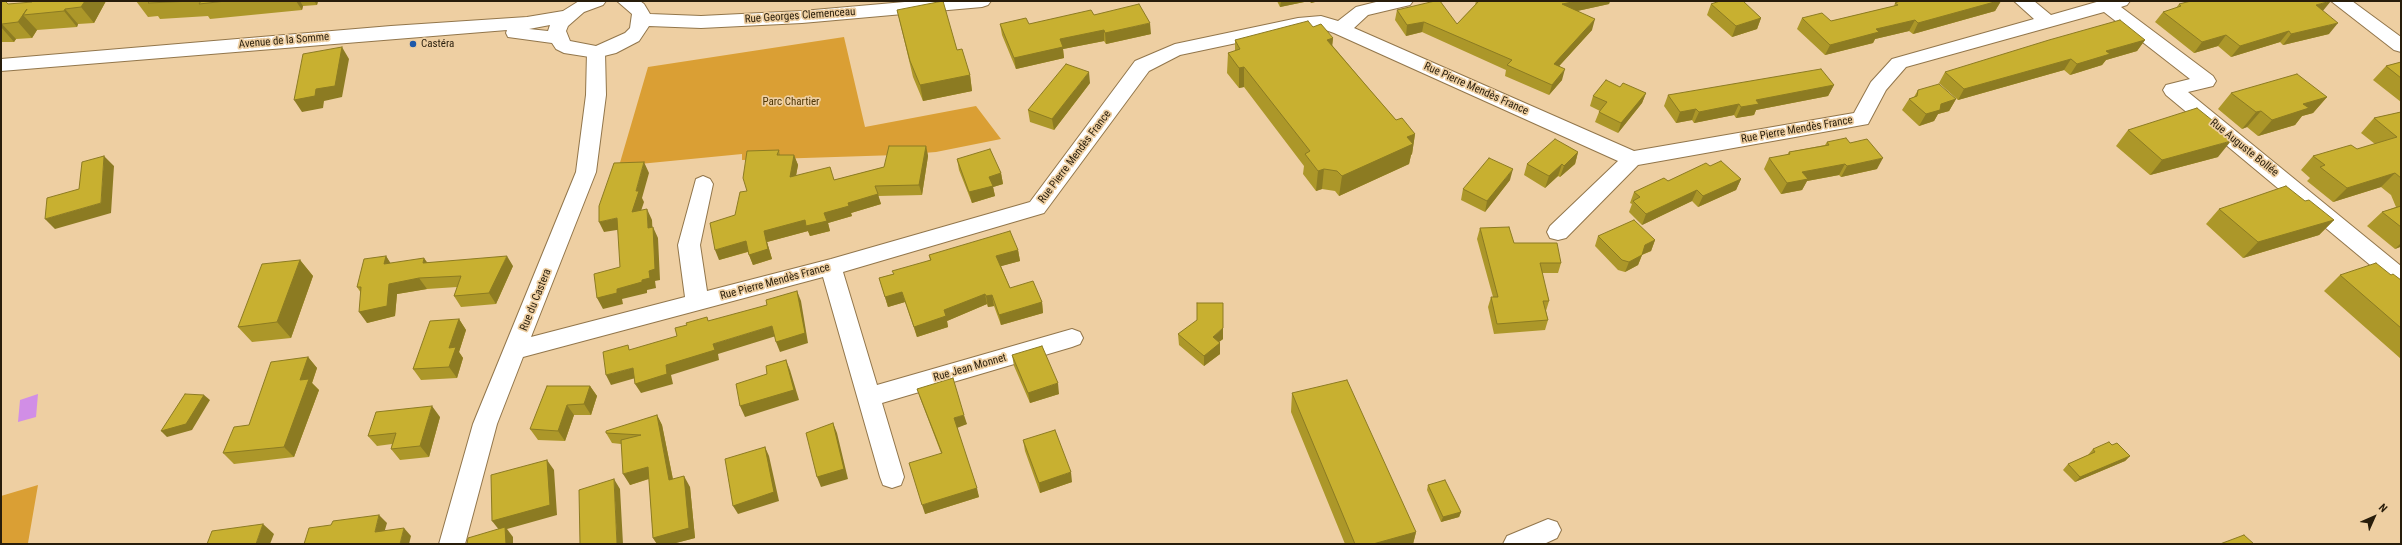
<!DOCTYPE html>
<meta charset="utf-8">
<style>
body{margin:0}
#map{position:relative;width:2402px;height:545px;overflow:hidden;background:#eecfa2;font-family:"Roboto Condensed",sans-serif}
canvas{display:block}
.frame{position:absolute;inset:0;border:2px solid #281d0b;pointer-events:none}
.north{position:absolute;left:2354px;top:497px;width:40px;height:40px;-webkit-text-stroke:3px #eecfa2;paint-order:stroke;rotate:45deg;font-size:11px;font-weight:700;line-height:16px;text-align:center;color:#281d0b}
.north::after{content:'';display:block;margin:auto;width:14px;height:18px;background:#281d0b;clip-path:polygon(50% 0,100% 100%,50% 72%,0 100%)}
</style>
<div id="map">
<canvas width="2402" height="545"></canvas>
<div class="frame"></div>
<div class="north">N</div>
</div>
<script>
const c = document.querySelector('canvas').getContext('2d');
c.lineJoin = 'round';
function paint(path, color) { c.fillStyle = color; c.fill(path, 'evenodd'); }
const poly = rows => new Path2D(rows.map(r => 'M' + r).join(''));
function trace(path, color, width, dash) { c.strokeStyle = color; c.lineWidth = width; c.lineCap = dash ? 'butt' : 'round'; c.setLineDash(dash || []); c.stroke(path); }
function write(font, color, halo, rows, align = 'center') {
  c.font = font + ' "Roboto Condensed",sans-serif'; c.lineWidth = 3.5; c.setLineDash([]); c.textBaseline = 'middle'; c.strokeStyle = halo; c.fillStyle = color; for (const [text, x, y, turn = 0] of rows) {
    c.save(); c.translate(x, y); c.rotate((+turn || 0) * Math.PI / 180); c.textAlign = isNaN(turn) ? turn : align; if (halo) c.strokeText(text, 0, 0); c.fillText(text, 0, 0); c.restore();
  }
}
const green = poly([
 [844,37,865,127,976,106,1001,139,936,152,897,155,742,160,742,154,619,166,648,67],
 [38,485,28,543,1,544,1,496]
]);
const water = poly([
 [38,394,36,417,18,422,20,400]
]);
const street = poly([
 [1380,1,1413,1,1410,5,1368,15,1354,28,1634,151,1854,113,1871,82,1892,59,2034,19,2014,1,2034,1,2051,15,2100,1,2130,1,2127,5,2121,7,2213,76,2216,81,2213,86,2188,92,2401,266,2401,286,2393,284,2166,95,2163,90,2166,85,2190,79,2104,12,1906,67,1886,90,1868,124,1638,165,1566,238,1558,240,1550,238,1547,232,1550,226,1618,161,1334,33,1320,28,1298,30,1180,55,1149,71,1044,213,843,272,877,385,1072,329,1080,332,1083,338,1080,344,1072,347,882,403,904,477,901,485,892,488,883,485,880,477,823,277,523,357,497,424,465,544,439,544,473,424,576,172,586,95,587,52,589,48,596,46,603,48,605,52,606,95,596,172,531,337,685,297,678,245,696,179,703,176,710,179,713,184,700,245,707,291,831,259,1030,202,1135,61,1175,44,1298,18,1321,16,1338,21,1356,7,1380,1],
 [2331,1,2352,1,2401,37,2401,52,2394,50,2331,1],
 [1548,519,1557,522,1561,530,1557,538,1544,544,1503,544,1507,536,1548,519]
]);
const secondary = poly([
 [579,1,606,1,603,5,584,12,568,26,566,31,570,41,596,46,625,33,630,28,632,14,617,1,640,1,644,4,650,14,701,16,802,11,916,1,991,1,988,5,982,7,802,23,701,28,649,26,639,41,616,53,596,58,564,53,556,49,552,43,508,37,506,33,507,30,1,71,1,59,391,26,527,17,563,11,579,1],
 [550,25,548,31,529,29,550,25]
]);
const wall = poly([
 [1,1,8,4,106,1,94,23,78,24,77,27,37,30,32,38,16,39,14,42,1,42],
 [136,1,318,1,317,5,303,6,302,10,210,19,208,16,160,19,158,16,148,17],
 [1277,1,1319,1,1311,3,1309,1,1280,7],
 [1476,1,1610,1,1609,4,1577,11,1592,30,1559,66,1562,80,1549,95,1505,76,1506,70,1422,32,1406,36,1395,20,1397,10,1457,24,1475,5],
 [1900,1,2001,1,1995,11,1913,34,1909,31,1875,39,1873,43,1825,55,1797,29,1802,18,1831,21,1894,6,1895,3],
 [1711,4,1761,18,1757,29,1732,37,1707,15],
 [2179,4,2323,11,2329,34,2283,45,2280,42,2231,57,2218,46,2194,53,2155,22,2163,12,2176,8],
 [897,10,957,50,970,75,972,91,923,101,913,77],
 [1094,15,1151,34,1106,44,1104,41,1063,49,1064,58,1016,69,1002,35,1000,24,1029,24],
 [1313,27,1333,38,1332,45,1370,90,1396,120,1415,134,1412,154,1411,155,1409,164,1339,196,1335,191,1322,189,1316,191,1303,174,1304,166,1244,87,1239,88,1227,73,1228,53,1235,51,1235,40],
 [2145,40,2137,51,2106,60,2102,65,2070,75,2064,70,1958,100,1939,83,1945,72],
 [2401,62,2401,102,2373,80,2386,66],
 [1090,83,1054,130,1030,122,1028,110],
 [1834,85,1828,96,1756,110,1754,115,1736,118,1734,115,1694,123,1692,120,1676,123,1664,106,1668,95],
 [1620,87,1646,93,1642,103,1618,133,1595,122,1599,112,1600,111,1590,106,1593,96],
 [1918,90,1956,99,1949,111,1938,114,1934,121,1919,126,1902,110,1909,99,1914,97],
 [2231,93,2327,97,2313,113,2302,116,2295,125,2258,136,2247,127,2242,129,2218,109],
 [2401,112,2401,248,2400,247,2395,249,2367,226,2382,212,2396,207,2391,195,2381,187,2333,202,2307,181,2310,178,2301,170,2313,156,2357,149,2375,144,2361,133,2374,118],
 [2216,128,2218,157,2150,175,2116,146,2128,130],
 [1827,142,1850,143,1877,169,1841,177,1839,175,1807,181,1802,190,1781,194,1764,169,1769,158,1787,155,1789,152,1825,145],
 [926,146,928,156,922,195,878,196,881,204,851,213,852,216,828,223,830,231,810,236,808,231,767,242,772,259,753,265,748,252,719,260,747,191,779,150,780,155,794,155,798,165,796,175,834,180,884,167],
 [1578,152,1575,164,1560,177,1558,176,1545,188,1524,175,1527,164],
 [957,159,1001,173,1003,184,993,187,995,196,972,203,959,170],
 [1710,166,1741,179,1736,190,1698,207,1692,201,1642,225,1629,212,1632,204,1630,203,1634,192,1668,181],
 [1510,180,1485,212,1461,200,1463,189],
 [2305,201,2334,220,2319,235,2243,258,2206,224,2219,209],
 [1480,228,1561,263,1558,273,1542,273,1549,301,1546,311,1548,320,1545,330,1494,334,1488,307,1491,297,1493,297,1477,239],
 [1598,236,1655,240,1651,251,1642,255,1638,265,1625,272,1618,270,1595,246],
 [1018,250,1020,261,1001,266,1010,288,1042,302,1043,313,1001,325,994,306,988,307,987,304,947,321,948,327,917,337,905,302,888,307,879,278,893,274,930,260,929,255],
 [386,256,390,263,427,262,513,266,496,304,461,307,454,296,457,287,427,289,397,294,395,316,367,323,361,293,357,287],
 [300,260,313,276,291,338,252,342,238,327],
 [2340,275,2391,275,2401,280,2401,359,2324,291],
 [459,319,466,330,459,352,463,358,457,378,421,380,413,369],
 [1178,334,1223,339,1219,342,1220,343,1220,354,1204,366,1179,345],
 [1012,355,1059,394,1030,403,1014,366],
 [308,357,317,368,312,383,319,390,294,457,234,464,223,453,249,425],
 [590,386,597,396,591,415,574,415,565,441,538,440,530,429],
 [917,389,967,424,957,427,979,497,925,514,941,453,920,398],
 [1292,393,1416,532,1413,544,1345,544,1291,412],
 [657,415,662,425,673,479,690,487,695,538,672,544,657,544,653,538,649,479,630,485,621,444,612,443,606,433],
 [440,417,429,457,400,460,391,449,392,444,377,446,368,436],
 [1023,440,1072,482,1040,493,1025,451],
 [2112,445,2130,456,2125,461,2075,482,2063,470,2068,464,2088,455,2093,449],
 [1428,485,1461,512,1459,517,1441,522,1427,490]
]);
const shadedWall = poly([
 [85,1,106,1,94,23,81,7],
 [296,1,300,1,303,6,302,10],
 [314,1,318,1,317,5],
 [1281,1,1309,1,1280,7],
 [1311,1,1319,1,1311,3],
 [1577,1,1610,1,1609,4,1559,15,1562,4],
 [1998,1,2001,1,1995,11,1913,34,1918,23],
 [2331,1,2322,12,2316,5],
 [27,9,23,15,37,30,32,38,18,22],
 [65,9,78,24,77,27,64,11],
 [1761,18,1757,29,1732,37,1736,26],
 [1595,19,1592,30,1551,75,1554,64],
 [1915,20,1909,31,1875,39,1873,43,1825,55,1830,45,1876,29],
 [1424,22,1422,32,1406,36,1407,25],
 [1150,23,1151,34,1106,44,1105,33],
 [2338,23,2329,34,2283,45,2291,34],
 [2,24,16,39,14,42,1,27],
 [1104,30,1104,41,1063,49,1064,58,1016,69,1014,58,1060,39],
 [2289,31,2280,42,2231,57,2240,46],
 [2226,35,2218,46,2194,53,2202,42],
 [1333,38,1331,58,1327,40],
 [2145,40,2137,51,2106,60,2102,65,2070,75,2077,64,2106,51],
 [342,47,349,59,342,97,324,101,323,108,302,112,294,100,316,89],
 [2071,59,2064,70,1958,100,1964,89],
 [1244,67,1244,87,1239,88,1239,68],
 [1565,69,1562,80,1549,95,1552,85],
 [1089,72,1090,83,1054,130,1052,119],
 [970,75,972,91,923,101,920,85],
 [1834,85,1828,96,1756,110,1754,115,1736,118,1741,107,1756,100],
 [1646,93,1642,103,1618,133,1621,123],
 [2327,97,2313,113,2302,116,2295,125,2258,136,2272,120,2303,104],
 [1956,99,1949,111,1938,114,1934,121,1919,126,1926,114,1941,104],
 [1739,104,1734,115,1694,123,1699,112],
 [1696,109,1692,120,1676,123,1680,112],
 [2261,111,2247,127,2242,129,2256,112],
 [1415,134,1412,154,1411,155,1409,164,1339,196,1342,176,1407,137],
 [2231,141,2218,157,2150,175,2162,160],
 [926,146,928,156,922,195,919,185],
 [1578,152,1575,164,1560,177,1564,166],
 [794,155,798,165,794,187,790,177],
 [104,156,114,166,111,213,55,229,45,219,101,203],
 [1883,158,1877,169,1841,177,1847,166],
 [644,162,649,173,642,198,644,202,637,223,632,212,636,191],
 [1562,164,1558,176,1545,188,1549,176],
 [1845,164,1839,175,1807,181,1802,190,1781,194,1787,183,1802,172],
 [1324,169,1322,189,1316,191,1318,171],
 [1513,169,1510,180,1485,212,1487,201],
 [1001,173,1003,184,993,187,995,196,972,203,969,192,989,177],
 [2395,173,2381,187,2333,202,2347,188],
 [1741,179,1736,190,1698,207,1703,196],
 [1697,190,1692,201,1642,225,1646,214],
 [878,194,881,204,851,213,852,216,828,223,830,231,810,236,808,231,767,242,772,259,753,265,749,255,764,231,805,220,848,203],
 [647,209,652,220,653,239,648,228],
 [617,218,623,229,604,232,599,222],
 [2334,220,2319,235,2243,258,2258,242],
 [653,227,658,238,660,280,655,281,656,288,647,290,647,293,622,299,623,304,603,309,597,298,617,289,642,280,649,271],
 [1655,240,1651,251,1641,255,1645,245],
 [746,241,750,251,719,260,715,250],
 [2401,243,2401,246,2400,247,2395,249],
 [1018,250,1020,261,998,267,996,256],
 [1642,255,1638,265,1625,272,1629,262],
 [386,256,393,267,384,264],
 [507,256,513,266,496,304,489,293],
 [424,258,432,269,423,263],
 [300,260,313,276,291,338,277,322],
 [419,278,427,289,397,294,395,316,367,323,359,312,389,284],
 [797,291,801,301,808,343,780,352,776,342],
 [902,292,905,302,888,307,885,297],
 [985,294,987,304,947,321,948,327,917,337,914,327,944,310],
 [992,295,994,306,988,307,986,296],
 [1042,302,1043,313,1001,325,999,315],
 [459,319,466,330,459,352,463,358,457,378,449,367,449,348],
 [772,326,776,336,718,354,719,360,671,375,673,384,641,393,635,384,666,365,713,344],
 [1223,328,1223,339,1212,347,1213,337],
 [1220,343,1220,354,1204,366,1204,356],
 [308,357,317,368,312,383,319,390,294,457,284,447,300,380],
 [786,360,790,370,799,400,745,417,740,406],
 [633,368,639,377,611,385,606,375],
 [1058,383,1059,394,1030,403,1028,393],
 [590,386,597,396,591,415,584,404],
 [204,395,210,400,192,430,167,437,161,431],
 [567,405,574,415,565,441,558,431],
 [432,406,440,417,429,457,420,446],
 [657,415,662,425,675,490,669,480],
 [964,415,967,424,957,428,954,418],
 [833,423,837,433,848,479,821,487,817,477],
 [765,447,769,456,779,501,738,514,733,506],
 [2130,456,2125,461,2075,482,2080,477],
 [547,460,554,470,557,515,507,529,513,537,513,544,506,544,500,531,492,521],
 [648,467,654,477,630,485,623,474],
 [1071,472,1072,482,1040,493,1039,483],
 [684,476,690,487,695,538,672,544,657,544,653,538],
 [614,479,620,489,623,544,617,544],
 [977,488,979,497,925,514,922,505],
 [1461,512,1459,517,1441,522,1443,517],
 [379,515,387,523,382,540,375,532],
 [263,524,274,534,270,544,256,544],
 [404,528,411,536,409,544,400,544],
 [1416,532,1413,544,1373,544]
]);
const building = poly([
 [1,1,5,1,8,4,32,2,32,1,85,1,81,7,65,9,64,11,23,15,27,9,18,22,2,24,1,25,1,1],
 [150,1,193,1,148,3,150,1],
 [201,1,226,1,199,4,201,1],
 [943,1,957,50,962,49,970,75,920,85,910,61,897,10,943,1],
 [1435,1,1440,1,1457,24,1479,1,1577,1,1562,4,1595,19,1554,64,1565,69,1552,85,1507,65,1512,60,1424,22,1407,25,1397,10,1435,1],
 [1720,1,1743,1,1761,18,1736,26,1711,4,1720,1],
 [1900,1,1998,1,1918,23,1915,20,1876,29,1879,32,1830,45,1802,18,1822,13,1831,21,1898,5,1895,3,1900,1],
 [2191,1,2331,1,2316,5,2338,23,2291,34,2289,31,2240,46,2226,35,2202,42,2163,12,2181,6,2179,4,2191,1],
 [1139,4,1150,23,1105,33,1104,30,1060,39,1063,47,1014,58,1000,24,1026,18,1029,24,1091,10,1094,15,1139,4],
 [2120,20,2145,40,2106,51,2110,54,2077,64,2071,59,1964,89,1945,72,2049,40,2120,20],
 [1308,21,1313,27,1321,24,1333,38,1327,40,1370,90,1396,120,1402,118,1415,134,1407,137,1413,144,1342,176,1337,171,1324,169,1318,171,1305,154,1310,151,1244,67,1239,68,1228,53,1240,49,1235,40,1308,21],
 [342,47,335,86,316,89,315,96,294,100,303,54,342,47],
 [2401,62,2401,78,2386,66,2401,62],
 [1066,64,1089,72,1052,119,1028,110,1066,64],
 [1821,69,1834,85,1756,100,1759,104,1741,107,1739,104,1699,112,1696,109,1680,112,1668,95,1821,69],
 [2297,74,2327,97,2303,104,2309,108,2272,120,2261,111,2256,112,2231,93,2297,74],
 [1606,80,1620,87,1623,83,1646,93,1621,123,1599,112,1607,102,1593,96,1606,80],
 [1939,84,1956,99,1941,104,1940,110,1926,114,1909,99,1917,96,1918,90,1939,84],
 [2197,108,2218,125,2214,126,2231,141,2162,160,2128,130,2197,108],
 [2401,112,2401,178,2395,173,2347,188,2320,167,2325,165,2313,156,2351,145,2357,149,2397,137,2374,118,2401,112],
 [1846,138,1850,143,1867,139,1883,158,1847,166,1845,164,1802,172,1808,179,1787,183,1769,158,1790,154,1789,152,1829,145,1827,142,1846,138],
 [1555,139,1578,152,1564,166,1562,164,1549,176,1527,164,1555,139],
 [889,146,926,146,919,185,875,186,878,194,848,203,849,206,824,213,827,221,806,226,805,220,764,231,768,249,749,255,746,241,715,250,710,223,735,215,740,192,747,191,743,178,747,151,779,150,777,155,794,155,790,177,830,167,834,180,884,167,889,146],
 [990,149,1001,173,989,177,993,186,969,192,957,159,990,149],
 [104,156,101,203,45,219,47,198,79,189,82,162,104,156],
 [1489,158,1513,169,1487,201,1463,189,1489,158],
 [1721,161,1741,179,1703,196,1697,190,1646,214,1633,201,1640,197,1634,192,1664,178,1668,181,1706,163,1710,166,1721,161],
 [644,162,636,191,639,191,632,212,647,209,648,228,653,227,655,269,649,271,650,278,642,280,642,282,617,289,617,293,597,298,594,274,620,267,617,218,599,222,599,206,614,163,644,162],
 [2286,186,2305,201,2309,200,2334,220,2258,242,2219,209,2286,186],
 [2401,206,2401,227,2382,212,2401,206],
 [1634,220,1655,240,1645,245,1642,255,1629,262,1622,260,1598,236,1634,220],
 [1509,227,1514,243,1557,243,1561,263,1540,263,1549,301,1543,301,1548,320,1497,324,1491,297,1498,297,1480,228,1509,227],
 [1010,231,1018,250,996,256,1010,288,1033,281,1042,302,999,315,992,295,986,296,985,294,944,310,946,316,914,327,902,292,885,297,879,278,894,274,892,271,931,260,929,255,1010,231],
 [386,256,384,264,424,258,423,263,507,256,489,293,454,296,461,276,419,278,389,284,387,306,359,312,361,287,357,287,364,259,386,256],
 [300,260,277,322,238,327,262,264,300,260],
 [2376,263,2391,275,2393,274,2401,280,2401,328,2340,275,2376,263],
 [797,291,805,333,776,342,772,326,713,344,715,350,666,365,667,374,635,384,633,368,606,375,603,352,628,345,629,350,677,336,675,328,687,325,686,323,707,317,708,321,767,305,766,300,797,291],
 [1197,303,1223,303,1223,328,1213,337,1220,343,1204,356,1178,334,1197,320,1197,303],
 [459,319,449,348,456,347,449,367,413,369,430,321,459,319],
 [1042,346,1058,383,1028,393,1012,355,1042,346],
 [308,357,300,380,309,379,284,447,223,453,234,427,249,425,271,362,308,357],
 [786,360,794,390,740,406,736,384,767,374,766,366,786,360],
 [953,378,964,415,954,418,977,488,922,505,909,463,942,453,917,389,953,378],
 [1347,380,1416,532,1373,544,1355,544,1292,393,1347,380],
 [547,386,590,386,584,404,567,405,558,431,530,429,547,386],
 [185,394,204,395,186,424,161,431,185,394],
 [432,406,420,446,391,449,396,433,368,436,376,412,432,406],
 [657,415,669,480,684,476,689,528,653,538,648,467,623,474,621,440,641,435,606,433,606,431,657,415],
 [833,423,844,469,817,477,806,433,833,423],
 [1055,430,1071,472,1039,483,1023,440,1055,430],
 [2109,442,2112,445,2117,443,2130,456,2080,477,2068,464,2095,452,2093,449,2109,442],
 [765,447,774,492,733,506,725,459,765,447],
 [547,460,550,505,492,521,491,475,547,460],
 [614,479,617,544,580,544,579,490,614,479],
 [1445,480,1461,512,1443,517,1428,485,1445,480],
 [379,515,375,532,404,528,400,544,304,544,309,528,331,525,333,521,379,515],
 [263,524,256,544,207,544,212,531,263,524],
 [505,527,506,544,467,544,468,538,505,527],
 [2244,535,2254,544,2220,544,2244,535]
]);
const markers = [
 [413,44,4,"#1d58a9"]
];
const streetNames = [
 ["Rue Georges Clemenceau",800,16,-4],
 ["Avenue de la Somme",284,41,-5],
 ["Rue Pierre Mendès France",1476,89,24],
 ["Rue Pierre Mendès France",1797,130,-10],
 ["Rue Auguste Bollée",2244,148,39],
 ["Rue Pierre Mendès France",1075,157,-53],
 ["Rue Pierre Mendès France",775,282,-15],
 ["Rue du Castera",536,300,-68],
 ["Rue Jean Monnet",970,368,-16]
];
const poiNames = [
 ["Castéra",421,44]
];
const parkNames = [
 ["Parc Chartier",791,102]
];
paint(green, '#da9f34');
paint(water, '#d18ee6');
trace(street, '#92764b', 2);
trace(secondary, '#92764b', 2);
paint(street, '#fff');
paint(secondary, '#fff');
paint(wall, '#ac9729');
paint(shadedWall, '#8c7b22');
paint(building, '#c8b030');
trace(building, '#8c7b22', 1);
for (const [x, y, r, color] of markers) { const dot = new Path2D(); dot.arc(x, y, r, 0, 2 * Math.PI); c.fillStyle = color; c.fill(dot); trace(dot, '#eecfa2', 1.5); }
write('11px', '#281d0b', '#eecfa2', streetNames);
write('11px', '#281d0b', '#eecfa2', poiNames, 'left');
write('11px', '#4d3505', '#eecfa2', parkNames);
</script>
